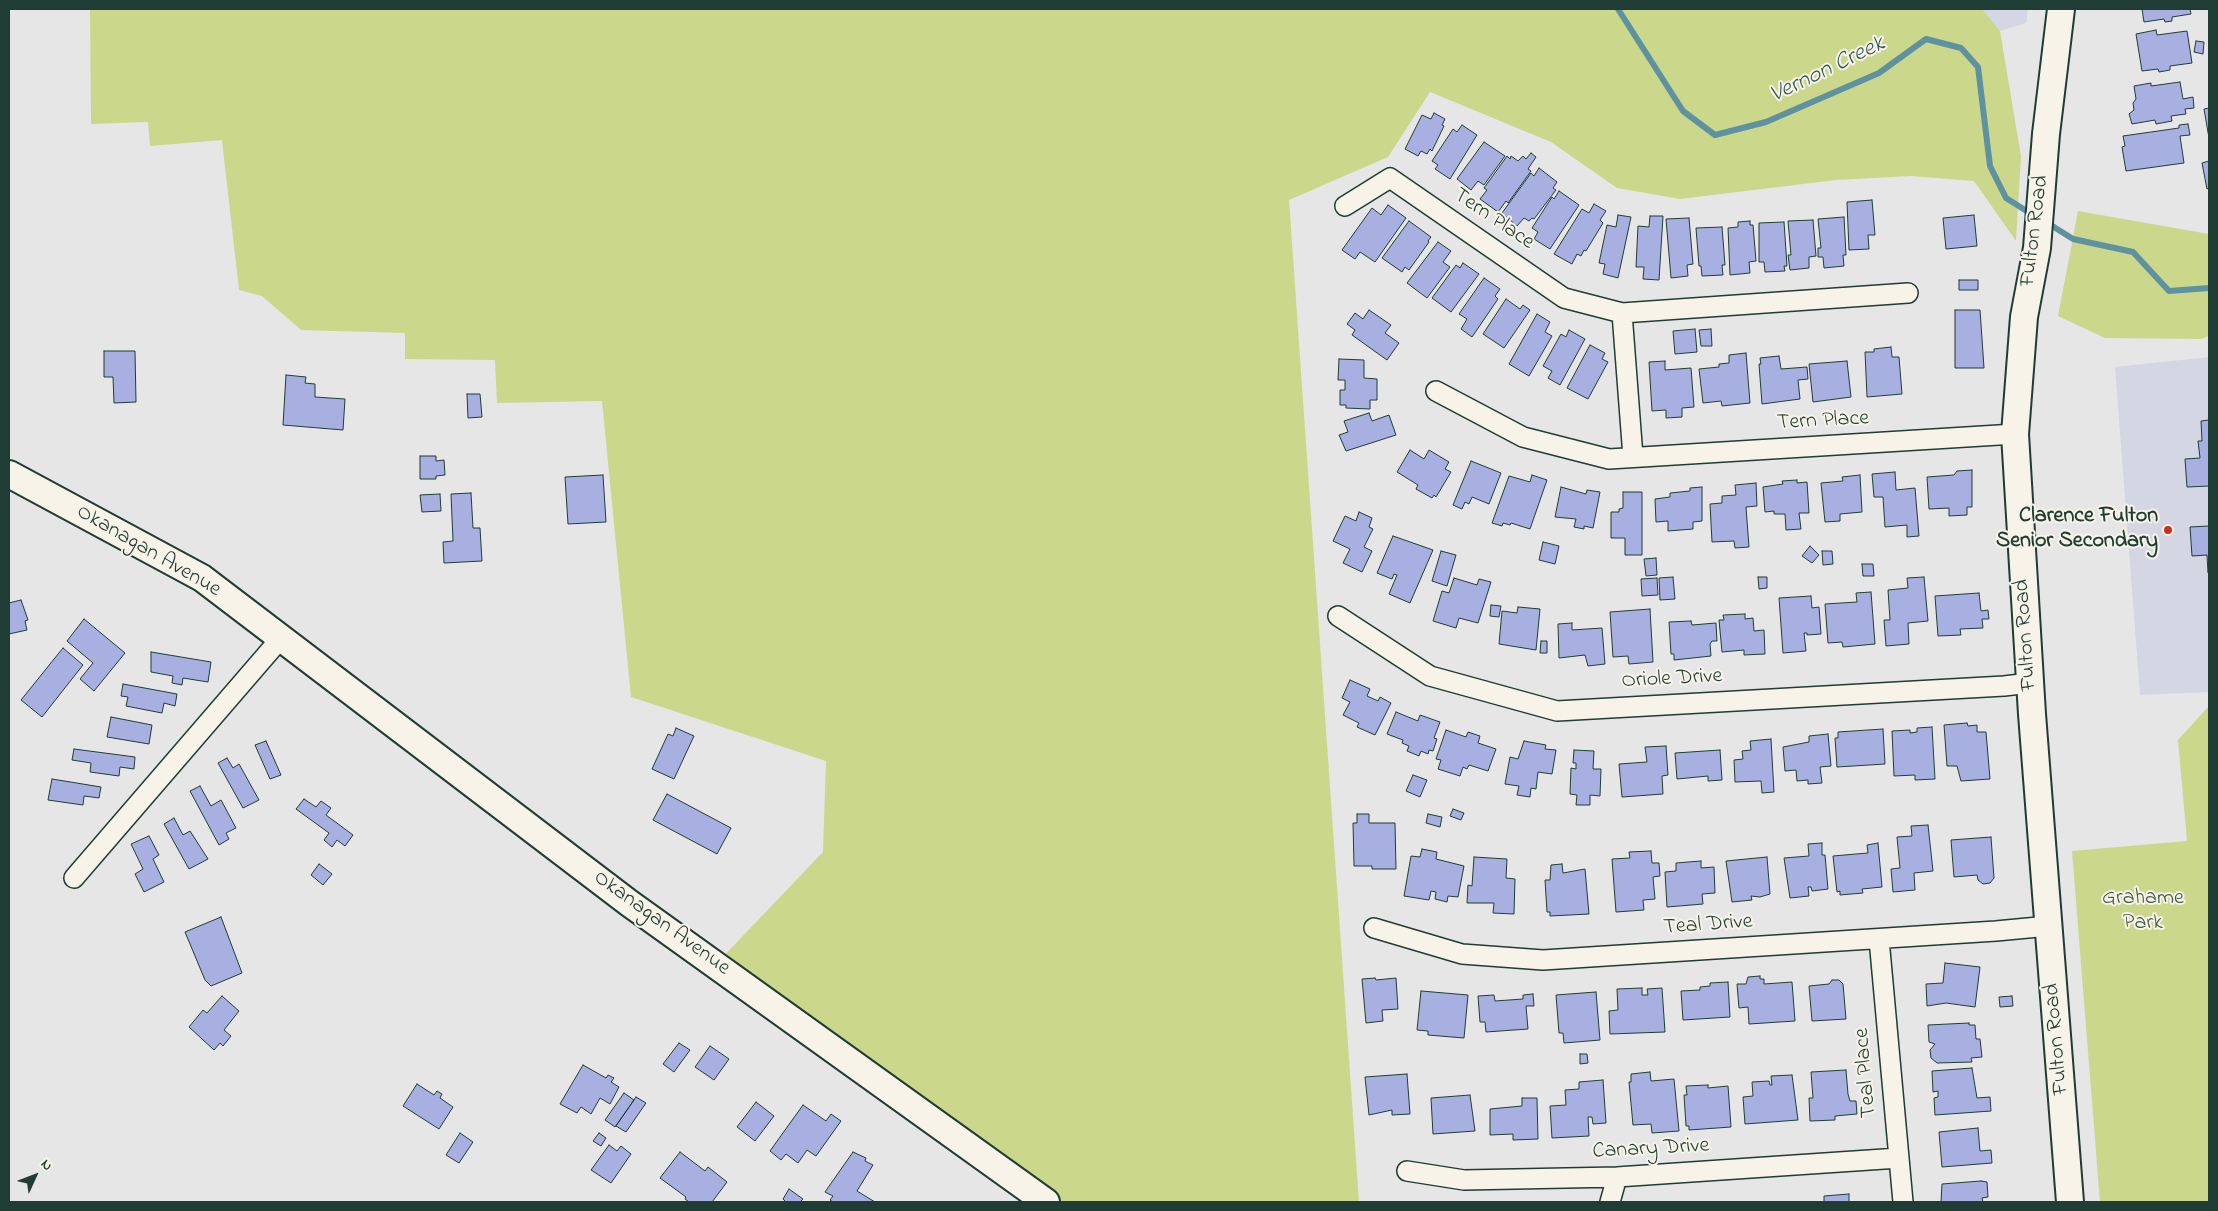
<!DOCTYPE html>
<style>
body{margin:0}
#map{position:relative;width:2218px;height:1211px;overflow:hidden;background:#e7e6e6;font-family:"Indie Flower",sans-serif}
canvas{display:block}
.frame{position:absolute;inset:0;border:10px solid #1f3d34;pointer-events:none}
.north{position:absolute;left:10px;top:1151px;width:50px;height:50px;-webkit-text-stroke:4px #f7f3e8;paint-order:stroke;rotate:47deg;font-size:14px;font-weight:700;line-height:20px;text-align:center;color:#1f3d34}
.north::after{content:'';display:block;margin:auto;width:18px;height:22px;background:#1f3d34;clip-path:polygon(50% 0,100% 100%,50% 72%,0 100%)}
</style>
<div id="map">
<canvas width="2218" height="1211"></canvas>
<div class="frame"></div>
<div class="north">N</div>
</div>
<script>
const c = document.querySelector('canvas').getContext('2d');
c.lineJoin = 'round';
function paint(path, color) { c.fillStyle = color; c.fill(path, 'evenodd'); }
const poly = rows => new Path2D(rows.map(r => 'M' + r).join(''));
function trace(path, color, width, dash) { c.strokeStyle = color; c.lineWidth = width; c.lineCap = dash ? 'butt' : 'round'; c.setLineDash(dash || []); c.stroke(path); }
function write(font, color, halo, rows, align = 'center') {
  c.font = font + ' "Indie Flower",sans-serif'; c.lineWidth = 4; c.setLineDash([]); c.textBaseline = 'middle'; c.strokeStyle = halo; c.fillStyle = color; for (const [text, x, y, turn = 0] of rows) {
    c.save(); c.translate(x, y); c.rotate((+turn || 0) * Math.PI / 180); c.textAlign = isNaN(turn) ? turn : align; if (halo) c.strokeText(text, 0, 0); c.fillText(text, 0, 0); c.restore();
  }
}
const built = poly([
 [1982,9,2028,9,2026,23,2000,31],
 [2209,357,2209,692,2140,695,2115,367]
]);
const green = poly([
 [90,9,1982,9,2000,31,2021,156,2016,241,1974,181,1911,176,1836,180,1680,199,1617,188,1551,142,1430,92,1388,157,1289,200,1359,1202,1050,1202,717,963,823,852,826,761,631,697,602,401,497,403,495,360,405,359,405,333,301,330,262,296,239,290,222,140,150,146,148,122,91,124],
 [2078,211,2209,234,2209,336,2201,339,2105,338,2058,316],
 [2209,706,2209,1202,2100,1202,2072,851,2187,841,2178,740]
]);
const stream = poly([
 [1618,9,1683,111,1715,135,1766,122,1879,73,1926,39,1961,48,1978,67,1990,166,2006,198,2033,215],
 [2046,222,2073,239,2133,252,2169,291,2209,288]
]);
const building = poly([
 [2142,9,2190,9,2191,14,2172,17,2172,21,2165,22,2164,19,2144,22,2142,9],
 [2156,30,2157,35,2187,31,2192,63,2170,66,2170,70,2159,72,2158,69,2142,71,2136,34,2156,30],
 [2196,41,2204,42,2203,54,2194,52,2196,41],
 [2180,82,2183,99,2193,97,2194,108,2185,109,2186,114,2171,116,2172,121,2156,124,2155,120,2132,124,2129,114,2134,110,2133,103,2136,99,2134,86,2151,83,2151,86,2180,82],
 [2209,108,2209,138,2204,109,2209,108],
 [1434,113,1445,119,1442,125,1444,126,1432,151,1430,149,1427,154,1421,151,1418,156,1405,149,1422,115,1431,119,1434,113],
 [2188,124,2190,135,2180,136,2184,163,2126,171,2122,147,2125,146,2123,136,2179,128,2179,125,2188,124],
 [1462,125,1477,135,1450,179,1435,169,1438,165,1432,161,1453,129,1457,132,1462,125],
 [1484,142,1505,156,1484,185,1478,181,1471,190,1457,179,1484,142],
 [1531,153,1536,157,1528,169,1531,171,1508,203,1506,201,1498,212,1480,199,1487,190,1484,188,1507,156,1510,159,1511,156,1518,161,1523,156,1526,159,1531,153],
 [2209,161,2209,188,2207,189,2202,163,2209,161],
 [1539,168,1557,182,1553,188,1556,190,1534,219,1532,218,1529,221,1524,218,1517,226,1502,213,1531,173,1534,176,1539,168],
 [1559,191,1579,205,1550,249,1534,239,1538,232,1532,228,1552,197,1554,199,1559,191],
 [1872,200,1875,235,1868,235,1869,249,1849,250,1847,202,1872,200],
 [1594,204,1606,211,1600,220,1603,223,1586,251,1584,250,1581,256,1577,254,1572,264,1554,254,1582,209,1589,213,1594,204],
 [1388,205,1406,218,1375,262,1360,252,1355,259,1342,250,1372,208,1381,215,1388,205],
 [1618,215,1631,217,1618,278,1603,274,1605,264,1599,263,1607,225,1616,227,1618,215],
 [1974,215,1977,246,1946,249,1943,218,1974,215],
 [1650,216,1663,216,1659,280,1643,279,1644,267,1636,267,1638,226,1649,227,1650,216],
 [1844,217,1846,255,1843,255,1844,266,1824,268,1823,257,1818,257,1818,248,1821,248,1818,219,1844,217],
 [1689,218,1693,264,1687,265,1688,276,1671,278,1666,219,1689,218],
 [1813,220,1816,256,1809,257,1809,268,1790,270,1788,255,1791,255,1788,221,1813,220],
 [1409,221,1431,237,1428,241,1429,242,1409,270,1405,267,1402,272,1382,258,1409,221],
 [1750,221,1750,225,1753,225,1756,261,1749,262,1750,273,1730,275,1728,228,1738,227,1738,222,1750,221],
 [1784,222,1787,266,1784,266,1785,271,1765,272,1764,262,1759,262,1759,223,1784,222],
 [1722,227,1725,265,1722,265,1723,275,1702,276,1701,266,1699,266,1696,228,1722,227],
 [1438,242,1451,251,1443,262,1450,267,1427,298,1407,283,1438,242],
 [1463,263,1479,274,1451,312,1432,298,1456,265,1460,268,1463,263],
 [1484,278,1500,289,1495,296,1498,299,1472,337,1461,329,1467,319,1459,314,1484,278],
 [1959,280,1978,280,1978,290,1959,290,1959,280],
 [1506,299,1520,309,1523,305,1530,310,1504,348,1483,334,1506,299],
 [1369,310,1391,325,1385,333,1399,343,1387,360,1352,335,1355,330,1347,324,1355,313,1363,319,1369,310],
 [1955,310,1980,310,1984,368,1955,368,1955,310],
 [1537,314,1550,322,1545,332,1552,336,1529,376,1509,364,1537,314],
 [1695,329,1697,352,1675,354,1673,331,1695,329],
 [1711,329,1712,346,1701,346,1699,330,1711,329],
 [1569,330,1585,339,1560,385,1548,378,1552,371,1543,366,1561,334,1566,337,1569,330],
 [1590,345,1605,353,1602,359,1608,362,1588,399,1567,388,1590,345],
 [1891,347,1892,357,1899,357,1902,394,1867,397,1865,352,1874,352,1874,349,1891,347],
 [104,351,135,351,136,402,114,403,113,377,104,377,104,351],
 [1746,353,1750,403,1722,406,1721,401,1703,403,1699,369,1719,367,1719,364,1729,363,1729,355,1746,353],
 [1779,356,1781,369,1807,367,1808,379,1798,380,1800,399,1762,404,1759,364,1761,364,1760,358,1779,356],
 [1339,359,1364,360,1364,378,1377,379,1377,400,1370,400,1370,409,1346,408,1346,405,1340,405,1340,390,1345,390,1345,380,1338,380,1339,359],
 [1665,361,1665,370,1691,368,1694,407,1682,408,1682,417,1666,418,1666,410,1652,411,1649,362,1665,361],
 [1847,361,1851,397,1813,402,1809,364,1847,361],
 [286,375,306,377,305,383,315,384,315,397,345,399,343,430,283,425,286,375],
 [467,394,480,394,482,417,468,418,467,394],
 [1369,413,1372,421,1389,415,1396,435,1346,451,1339,435,1348,432,1344,421,1369,413],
 [2209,420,2209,486,2187,487,2185,459,2200,458,2198,441,2202,441,2201,421,2209,420],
 [1410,450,1424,459,1429,450,1449,462,1445,469,1451,472,1436,497,1434,495,1432,498,1416,489,1418,485,1397,472,1410,450],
 [420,456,436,456,436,461,444,460,445,475,436,476,436,479,420,479,420,456],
 [1471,461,1501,473,1489,504,1472,497,1469,504,1465,502,1462,509,1453,505,1471,461],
 [1972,470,1972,507,1967,507,1967,515,1949,516,1949,508,1929,509,1927,477,1954,475,1957,471,1972,470],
 [1895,472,1896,490,1915,488,1919,536,1907,537,1907,525,1885,527,1883,497,1874,497,1872,474,1895,472],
 [603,475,606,522,568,524,565,477,603,475],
 [1532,475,1547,480,1530,529,1511,523,1510,525,1503,523,1502,526,1492,523,1509,476,1530,482,1532,475],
 [1860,475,1862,512,1840,514,1840,521,1825,522,1821,483,1843,481,1842,477,1860,475],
 [1797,480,1797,483,1807,482,1809,513,1799,513,1801,529,1786,530,1785,514,1774,514,1774,511,1765,512,1763,487,1783,484,1782,481,1797,480],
 [1756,483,1757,506,1746,507,1749,547,1735,548,1734,541,1712,542,1710,504,1722,503,1722,496,1736,495,1735,485,1756,483],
 [1561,487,1586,494,1587,490,1600,492,1593,528,1584,526,1584,529,1574,527,1576,519,1555,517,1561,487],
 [1702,487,1702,521,1693,522,1693,529,1668,531,1668,521,1656,522,1655,499,1670,497,1670,493,1690,491,1690,488,1702,487],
 [1623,492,1642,492,1642,555,1625,555,1625,538,1611,538,1611,512,1619,512,1619,509,1623,508,1623,492],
 [471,493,473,528,480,528,482,561,444,563,443,542,453,541,451,494,471,493],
 [440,494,441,511,422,512,420,495,440,494],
 [1359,512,1372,518,1369,527,1373,529,1364,547,1372,551,1362,572,1343,563,1350,549,1333,541,1345,516,1356,521,1359,512],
 [2209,526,2209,573,2208,573,2207,555,2192,556,2190,527,2209,526],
 [1393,536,1433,550,1410,603,1389,594,1397,575,1394,574,1392,579,1377,573,1393,536],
 [1543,542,1559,546,1555,564,1539,560,1543,542],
 [1810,546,1819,555,1812,563,1802,556,1810,546],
 [1441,551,1456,555,1447,586,1432,581,1441,551],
 [1822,551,1832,551,1833,564,1823,565,1822,551],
 [1656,558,1657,575,1646,576,1644,559,1656,558],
 [1862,564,1873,564,1874,576,1863,576,1862,564],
 [1673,577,1675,599,1660,600,1659,578,1673,577],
 [1758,577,1767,577,1767,588,1759,589,1758,577],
 [1924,577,1928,621,1908,623,1909,644,1886,646,1884,620,1890,620,1888,590,1908,588,1907,578,1924,577],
 [1454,578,1477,585,1479,579,1491,582,1478,623,1459,618,1456,628,1433,621,1442,591,1449,593,1454,578],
 [1657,578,1658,595,1642,596,1641,579,1657,578],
 [1871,592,1875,644,1843,647,1842,642,1828,643,1825,604,1857,602,1856,593,1871,592],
 [1979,593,1981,611,1988,610,1989,619,1982,619,1983,628,1960,629,1961,635,1938,636,1935,596,1979,593],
 [1811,596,1812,608,1819,607,1821,634,1807,635,1807,633,1804,633,1806,651,1783,653,1779,598,1811,596],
 [21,600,28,620,25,621,27,630,9,634,9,603,21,600],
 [1491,605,1501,606,1499,617,1490,616,1491,605],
 [1518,607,1540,609,1536,650,1499,644,1502,611,1517,613,1518,607],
 [1650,609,1653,662,1629,664,1628,656,1613,657,1610,612,1650,609],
 [1745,614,1745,619,1753,618,1754,631,1764,630,1765,654,1744,655,1744,650,1722,652,1719,620,1724,620,1723,615,1745,614],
 [84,619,125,653,94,691,80,679,93,663,67,641,84,619],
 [1691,621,1692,625,1716,623,1717,641,1712,641,1710,644,1711,656,1674,660,1674,654,1671,654,1669,622,1691,621],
 [1572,623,1572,630,1602,628,1605,664,1588,666,1585,655,1559,658,1558,624,1572,623],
 [1541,641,1547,641,1547,653,1540,653,1541,641],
 [63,648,83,665,42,717,21,700,63,648],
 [151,652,211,662,208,682,183,678,182,685,172,683,173,676,151,672,151,652],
 [1350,680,1370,689,1367,696,1378,701,1380,697,1391,703,1375,735,1357,727,1359,723,1343,715,1350,702,1342,698,1350,680],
 [123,684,177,694,175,706,164,703,162,713,126,706,128,697,121,696,123,684],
 [1396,712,1418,721,1420,715,1440,722,1434,738,1437,739,1433,751,1429,750,1428,754,1421,751,1419,756,1407,751,1409,746,1402,743,1403,740,1387,734,1396,712],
 [111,717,152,725,149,744,107,737,111,717],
 [1967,723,1968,726,1977,725,1977,732,1986,732,1990,779,1961,781,1957,766,1947,766,1944,725,1967,723],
 [1932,727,1935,779,1915,780,1915,775,1894,776,1892,731,1910,730,1910,733,1917,732,1917,728,1932,727],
 [676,728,694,736,674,779,652,769,668,734,673,736,676,728],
 [1883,729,1885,764,1837,767,1835,738,1838,738,1838,732,1883,729],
 [1446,730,1466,737,1468,732,1480,736,1478,743,1496,749,1488,771,1469,765,1467,769,1463,767,1460,776,1438,769,1441,760,1436,759,1446,730],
 [1828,734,1831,766,1820,767,1822,783,1808,784,1808,780,1797,781,1796,770,1785,771,1783,747,1809,742,1809,736,1828,734],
 [1771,739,1774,792,1762,793,1761,781,1735,782,1734,760,1743,759,1742,751,1751,750,1750,741,1771,739],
 [266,741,281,775,270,779,255,745,266,741],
 [1524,741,1546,745,1545,749,1556,750,1552,774,1538,772,1536,789,1531,788,1530,797,1517,795,1519,786,1505,784,1510,757,1518,759,1524,741],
 [1666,746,1668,775,1662,776,1663,794,1622,797,1619,764,1647,762,1645,747,1666,746],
 [74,749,135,757,134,769,120,767,119,776,90,772,91,763,72,760,74,749],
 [1574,750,1594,751,1593,769,1601,769,1600,796,1590,795,1590,805,1576,805,1577,795,1570,794,1571,768,1576,769,1576,763,1573,763,1574,750],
 [1720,750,1722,780,1708,781,1708,776,1677,779,1675,753,1720,750],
 [227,758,233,768,239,764,259,800,243,808,218,763,227,758],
 [1413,775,1427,780,1420,797,1406,791,1413,775],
 [52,779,101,787,99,798,84,796,83,805,48,800,52,779],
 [200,786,211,806,221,800,236,828,226,833,229,839,219,845,190,791,200,786],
 [667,794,731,828,717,854,653,820,667,794],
 [304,799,316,807,321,801,331,808,326,815,353,835,345,846,337,840,332,847,324,840,329,833,296,809,304,799],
 [1453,809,1464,813,1461,820,1450,816,1453,809],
 [1357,814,1369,814,1369,823,1395,823,1396,869,1372,869,1372,866,1354,866,1353,823,1357,823,1357,814],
 [1428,814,1442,817,1440,827,1426,823,1428,814],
 [174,818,183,835,190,831,208,859,189,869,164,824,174,818],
 [1928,825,1933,871,1914,873,1915,890,1893,892,1891,869,1900,868,1897,837,1912,836,1911,826,1928,825],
 [149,836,159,855,153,859,164,882,144,892,135,874,143,869,131,844,149,836],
 [1991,837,1994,878,1990,883,1983,884,1978,880,1977,875,1954,877,1951,840,1991,837],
 [1822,843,1822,855,1825,855,1828,889,1812,891,1811,887,1808,887,1809,896,1790,898,1784,858,1809,856,1808,844,1822,843],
 [1878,843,1882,887,1862,889,1863,893,1840,895,1840,891,1837,892,1833,856,1868,853,1867,845,1878,843],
 [1422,849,1437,852,1436,859,1464,866,1458,897,1448,896,1447,902,1435,899,1436,892,1431,891,1429,900,1404,896,1411,856,1420,857,1422,849],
 [1651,851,1652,863,1659,863,1660,876,1653,877,1655,899,1643,900,1644,910,1616,912,1612,859,1630,858,1629,852,1651,851],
 [1474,857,1507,859,1506,878,1515,879,1514,914,1493,913,1494,903,1467,903,1468,885,1472,886,1474,857],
 [1767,857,1770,894,1760,897,1751,896,1752,900,1732,902,1726,861,1767,857],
 [1701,861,1701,868,1714,867,1715,893,1702,894,1703,904,1667,907,1665,872,1676,871,1676,863,1701,861],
 [319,864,332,874,323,885,311,875,319,864],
 [1562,864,1563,873,1585,869,1589,914,1550,916,1550,912,1547,912,1545,880,1550,880,1551,865,1562,864],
 [221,917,242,973,211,986,205,980,185,932,221,917],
 [1945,963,1980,967,1975,1007,1946,1003,1927,1006,1926,984,1943,983,1945,963],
 [1760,976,1760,979,1764,979,1764,984,1792,982,1795,1021,1749,1024,1748,1007,1739,1008,1737,984,1746,984,1748,977,1760,976],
 [1375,978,1376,980,1396,978,1398,1009,1382,1010,1383,1021,1366,1023,1362,979,1375,978],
 [1832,980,1839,980,1843,984,1846,1019,1812,1021,1809,986,1829,984,1832,980],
 [1728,982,1730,1017,1683,1020,1681,991,1700,990,1700,987,1710,986,1710,983,1728,982],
 [1642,988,1642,995,1648,995,1647,989,1662,988,1665,1032,1610,1034,1609,1011,1618,1010,1617,989,1642,988],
 [1421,991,1468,995,1464,1038,1428,1035,1428,1031,1417,1030,1421,991],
 [1596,992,1600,1040,1564,1043,1563,1033,1559,1033,1556,995,1596,992],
 [1533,994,1534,1006,1526,1006,1528,1029,1486,1032,1485,1022,1480,1022,1478,996,1494,995,1495,1001,1523,999,1523,995,1533,994],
 [222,996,239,1011,224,1030,231,1036,223,1046,220,1043,214,1050,189,1027,203,1010,207,1013,222,996],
 [2012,996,2013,1006,2000,1007,1999,997,2012,996],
 [1969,1023,1969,1025,1975,1025,1976,1039,1980,1039,1982,1057,1971,1058,1972,1062,1937,1063,1931,1058,1930,1050,1935,1044,1929,1042,1928,1025,1969,1023],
 [679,1043,690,1050,674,1072,663,1064,679,1043],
 [710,1046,729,1059,714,1080,695,1067,710,1046],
 [1580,1054,1587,1054,1588,1063,1580,1064,1580,1054],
 [583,1065,606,1078,608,1075,614,1078,611,1082,619,1087,610,1104,600,1098,591,1114,581,1107,577,1113,560,1104,583,1065],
 [1972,1068,1977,1098,1990,1097,1991,1111,1935,1115,1934,1098,1938,1097,1938,1091,1933,1092,1932,1071,1972,1068],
 [1846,1070,1848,1094,1850,1101,1856,1101,1857,1114,1835,1116,1835,1120,1810,1121,1809,1098,1813,1098,1811,1072,1846,1070],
 [1650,1072,1651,1081,1674,1079,1679,1131,1652,1133,1651,1124,1633,1125,1629,1082,1631,1082,1631,1074,1650,1072],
 [1407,1074,1410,1114,1392,1115,1392,1110,1369,1115,1365,1077,1407,1074],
 [1792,1075,1798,1120,1745,1124,1743,1097,1753,1096,1752,1082,1769,1081,1770,1085,1772,1085,1771,1076,1792,1075],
 [1603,1080,1606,1123,1593,1124,1592,1117,1588,1117,1589,1136,1552,1138,1550,1106,1566,1105,1565,1090,1579,1089,1579,1082,1603,1080],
 [417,1084,434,1095,437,1091,442,1094,440,1098,453,1107,439,1129,403,1106,417,1084],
 [1708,1085,1708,1088,1728,1086,1731,1127,1689,1130,1689,1126,1686,1126,1684,1095,1687,1095,1686,1086,1708,1085],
 [624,1093,634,1100,615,1127,605,1120,624,1093],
 [1470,1095,1475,1131,1433,1134,1431,1098,1470,1095],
 [636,1097,646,1103,626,1132,616,1126,636,1097],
 [1522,1098,1537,1098,1538,1139,1513,1140,1513,1134,1490,1135,1490,1109,1522,1106,1522,1098],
 [756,1102,774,1116,755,1141,737,1127,756,1102],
 [803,1105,826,1121,831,1114,841,1121,816,1156,807,1150,798,1163,786,1154,781,1160,770,1151,803,1105],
 [1978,1128,1980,1151,1991,1150,1992,1163,1942,1167,1939,1132,1978,1128],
 [460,1133,473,1142,459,1163,446,1155,460,1133],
 [599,1133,606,1138,601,1146,593,1141,599,1133],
 [609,1145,617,1151,621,1146,631,1154,611,1183,591,1170,609,1145],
 [680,1152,705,1171,708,1167,727,1182,712,1202,689,1202,685,1199,686,1197,660,1178,680,1152],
 [853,1152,866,1158,865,1161,873,1165,857,1191,875,1202,833,1202,830,1200,833,1196,825,1192,853,1152],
 [1981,1181,1987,1182,1988,1197,1982,1198,1983,1202,1941,1202,1942,1184,1981,1181],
 [789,1189,803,1199,800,1202,784,1202,785,1201,783,1199,789,1189],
 [1849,1194,1849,1202,1824,1202,1824,1196,1849,1194]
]);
const street = poly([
 [1345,206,1390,178,1564,298,1622,313,1908,293],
 [1622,313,1633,457],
 [1436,391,1523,437,1609,459,2015,434],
 [1338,616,1430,676,1557,711,2004,686,2030,683],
 [74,878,281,638],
 [1374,928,1462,954,1543,960,1996,931,2049,926],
 [1879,939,1903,1202],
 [1407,1171,1464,1180,1617,1177,1899,1158],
 [1610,1202,1617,1177]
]);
const secondary = poly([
 [2061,9,2046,134,2037,248,2024,317,2015,434,2032,714,2070,1202],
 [9,474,202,578,629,903,1046,1202]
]);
const markers = [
 [2168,530,5,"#c8321e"]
];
const streetNames = [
 ["Tern Place",1493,220,34],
 ["Fulton Road",2036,231,-83],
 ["Tern Place",1823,422,-3],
 ["Okanagan Avenue",148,552,30],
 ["Fulton Road",2027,635,-94],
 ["Oriole Drive",1672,680,-3],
 ["Okanagan Avenue",661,924,36],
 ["Teal Drive",1708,926,-4],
 ["Fulton Road",2058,1039,-95],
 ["Teal Place",1867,1073,-95],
 ["Canary Drive",1651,1150,-3]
];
const poiNames = [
 ["Clarence Fulton",2158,517],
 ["Senior Secondary",2158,542]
];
const parkNames = [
 ["Grahame",2143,899],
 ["Park",2143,924]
];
const waterNames = [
 ["Vernon Creek",1828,71,-26]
];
paint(built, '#d4d6e4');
paint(green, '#cbd78a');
trace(stream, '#5f92a1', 6);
paint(building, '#a7b0e0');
trace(building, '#1f3d34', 1);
trace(street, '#1f3d34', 22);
trace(secondary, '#1f3d34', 30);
trace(street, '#f7f3e8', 19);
trace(secondary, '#f7f3e8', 26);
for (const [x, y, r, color] of markers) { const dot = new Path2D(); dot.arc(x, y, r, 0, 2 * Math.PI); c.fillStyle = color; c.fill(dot); trace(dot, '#f7f3e8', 2); }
write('22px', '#1f3d34', '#f7f3e8', streetNames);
write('bold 22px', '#1f3d34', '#f7f3e8', poiNames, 'right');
write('22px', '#415c45', '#f7f3e8', parkNames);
write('italic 24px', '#345958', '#f7f3e8', waterNames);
</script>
